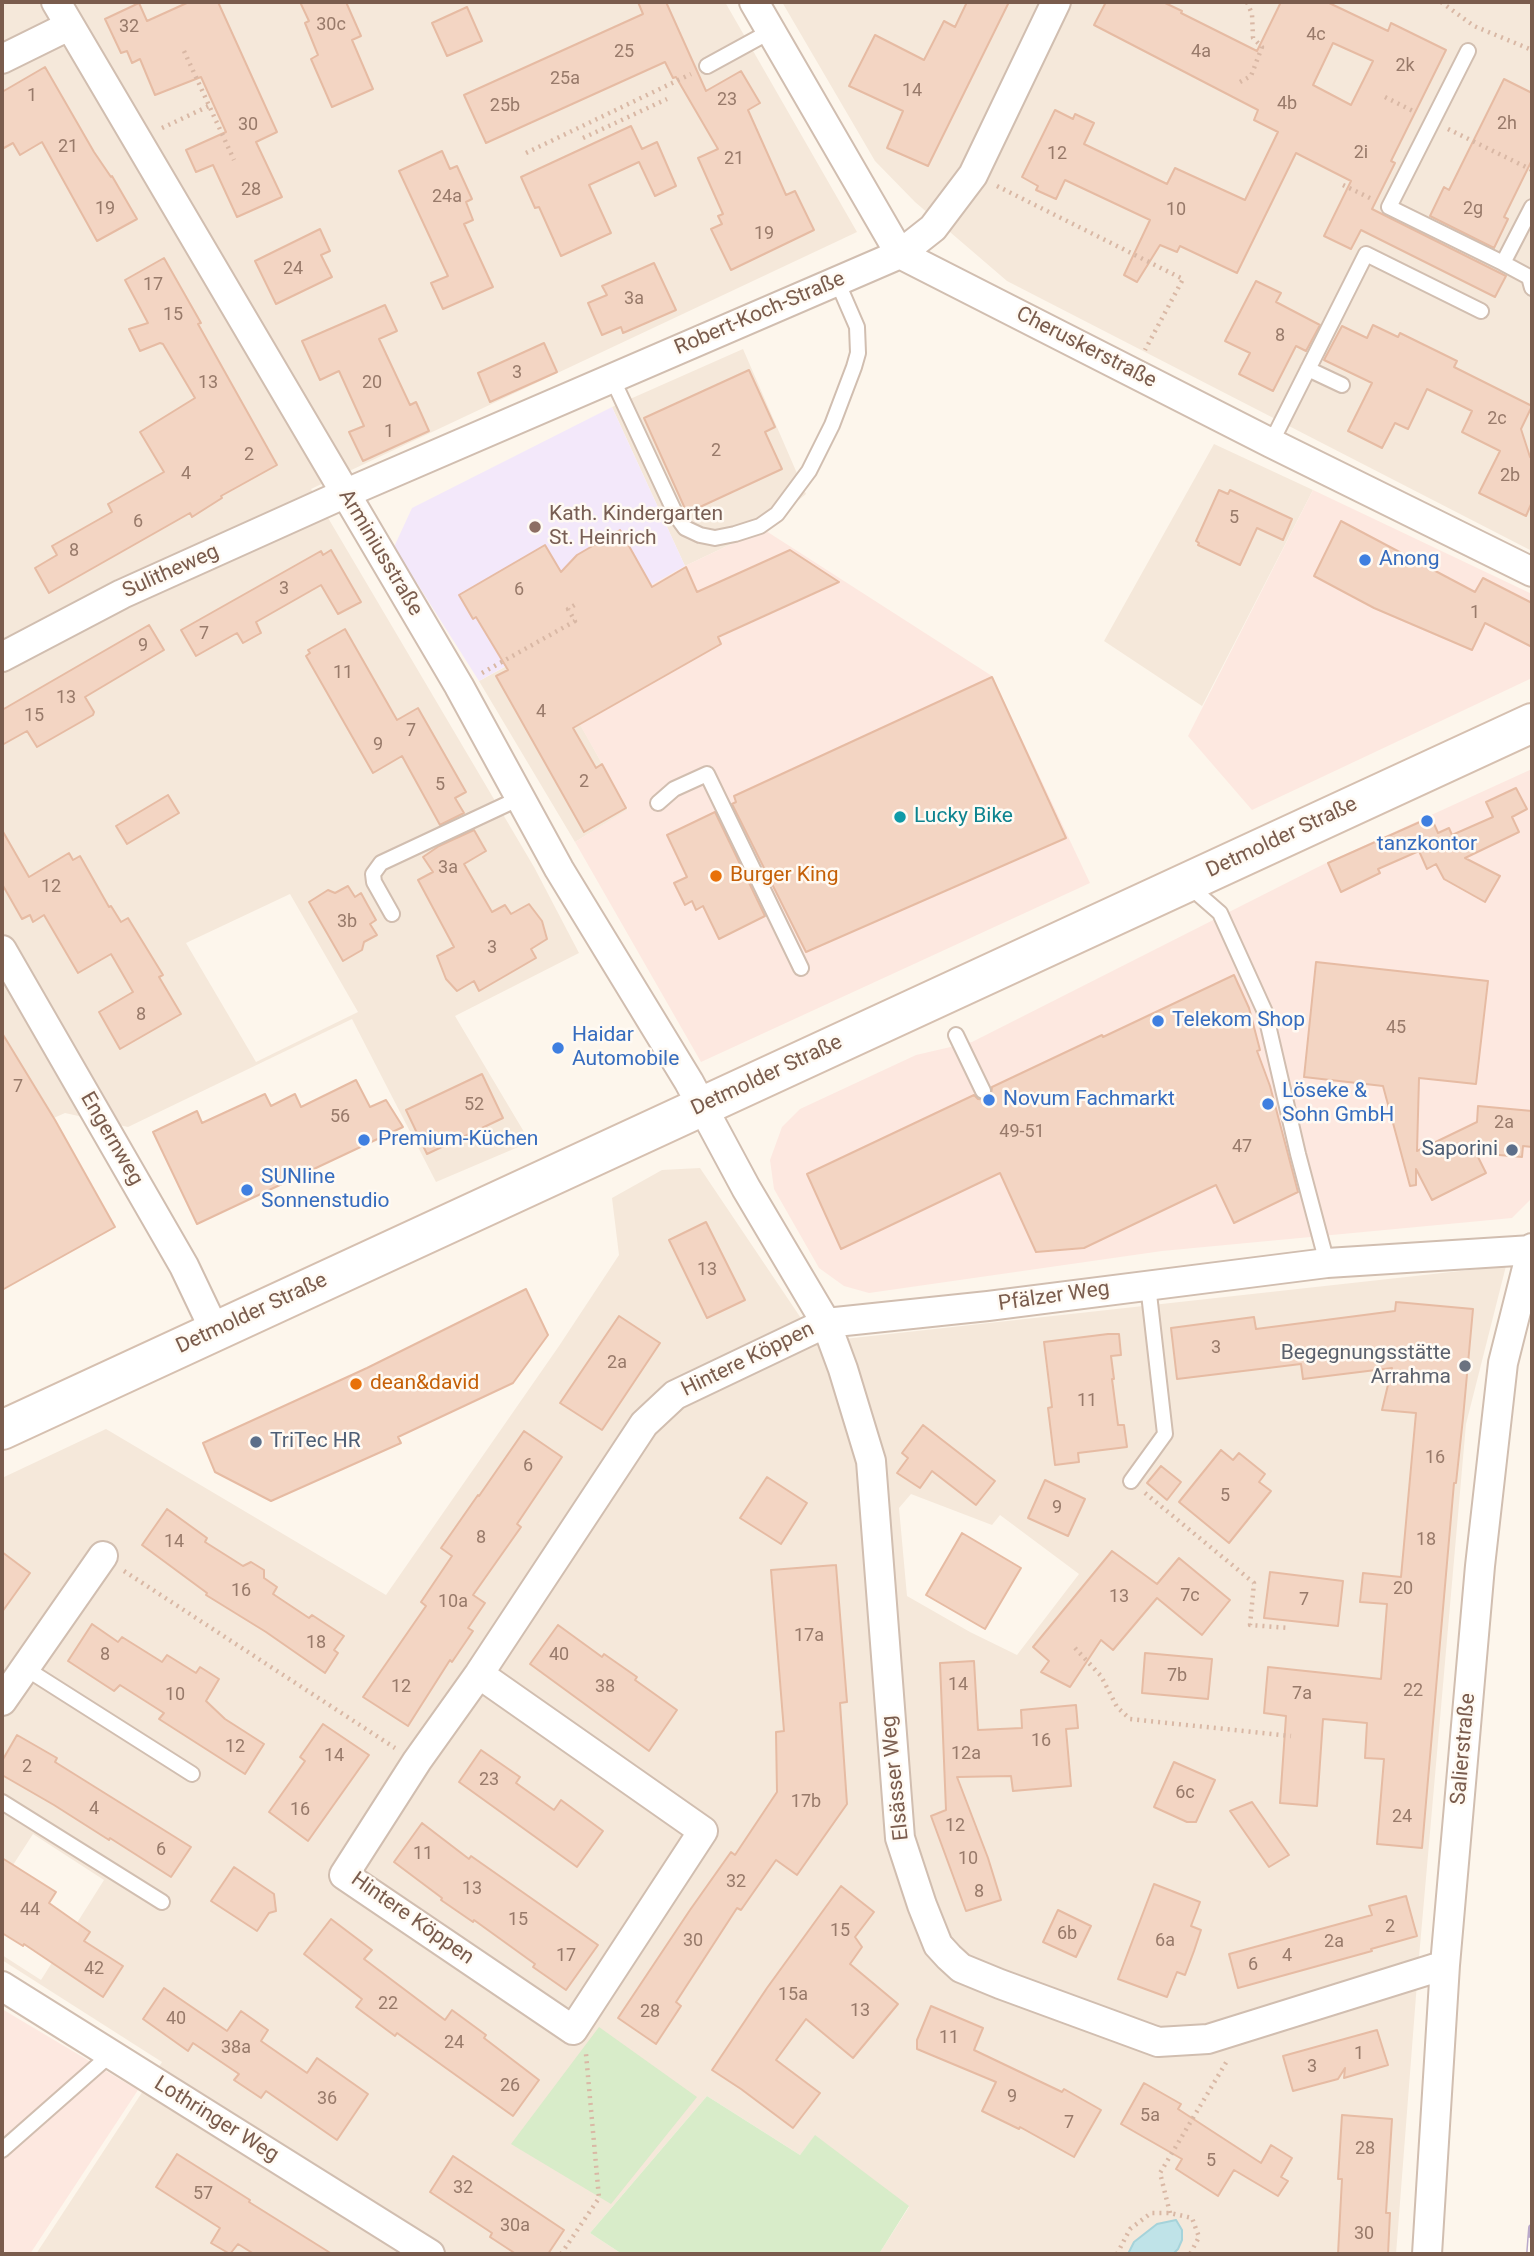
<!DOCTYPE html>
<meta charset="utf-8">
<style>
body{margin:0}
#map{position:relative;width:1534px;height:2256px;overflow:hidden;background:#fdf6ec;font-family:Roboto,sans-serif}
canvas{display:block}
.frame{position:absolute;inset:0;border:4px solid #7a5c4d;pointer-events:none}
</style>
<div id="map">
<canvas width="1534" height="2256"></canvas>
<div class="frame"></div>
</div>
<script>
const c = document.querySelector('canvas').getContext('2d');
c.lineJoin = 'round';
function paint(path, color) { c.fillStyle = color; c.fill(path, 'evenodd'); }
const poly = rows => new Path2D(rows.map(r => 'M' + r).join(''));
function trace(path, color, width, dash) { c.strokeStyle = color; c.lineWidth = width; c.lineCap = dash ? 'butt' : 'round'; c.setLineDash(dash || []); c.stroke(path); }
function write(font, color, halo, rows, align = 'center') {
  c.font = font + ' Roboto,sans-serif'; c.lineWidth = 5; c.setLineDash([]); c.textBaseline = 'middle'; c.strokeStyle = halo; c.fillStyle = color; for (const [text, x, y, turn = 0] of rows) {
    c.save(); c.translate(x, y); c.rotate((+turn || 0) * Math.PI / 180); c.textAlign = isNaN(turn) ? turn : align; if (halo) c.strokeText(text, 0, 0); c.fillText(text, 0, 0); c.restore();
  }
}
const residential = poly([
 [2,2,725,2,857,232,311,489,534,867,579,953,455,1016,530,1142,436,1182,352,1019,128,1127,65,1113,2,1141],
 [290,894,358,1012,256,1062,186,943],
 [782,2,1532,2,1532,551,1007,281,915,202,875,161],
 [743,349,806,494,763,529,685,566,612,407],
 [1214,444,1313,490,1202,706,1104,641],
 [538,649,574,728,580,724,628,810,575,842,479,681],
 [700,1168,817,1342,1506,1266,1466,1424,1419,1957,1396,2254,879,2254,909,2207,815,2136,800,2155,707,2096,590,2233,622,2254,36,2254,162,2062,2,1960,2,1955,41,1980,104,1880,33,1834,2,1882,2,1478,106,1429,386,1595,559,1346,619,1255,612,1198,662,1170],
 [911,1494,992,1525,1000,1515,1079,1574,1017,1655,970,1632,907,1596,899,1508]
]);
const commercial = poly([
 [1313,490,1532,594,1532,678,1252,810,1188,736],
 [763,529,992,676,1090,883,701,1062,575,842,628,809,580,725,573,728,541,670,538,649,685,566],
 [1532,769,1532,1198,1512,1218,1162,1251,869,1293,844,1286,819,1268,774,1189,770,1160,782,1127,800,1109,916,1055,972,1042,1326,863],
 [2,2009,138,2090,30,2254,2,2254]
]);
const education = poly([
 [612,407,685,566,479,681,394,547,412,508]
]);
const green = poly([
 [599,2027,697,2097,611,2204,511,2144],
 [707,2096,800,2155,815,2135,909,2206,879,2254,622,2254,590,2233]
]);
const water = poly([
 [1176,2220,1182,2230,1182,2240,1178,2249,1173,2254,1128,2254,1134,2242,1157,2224,1176,2220]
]);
const building = poly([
 [189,2,218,2,277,132,256,142,282,197,237,217,213,165,196,172,186,150,226,132,201,77,155,95,140,59,132,63,127,51,121,53,105,19,139,3,147,21,189,2],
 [300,2,346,2,361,36,352,40,373,89,332,107,311,59,318,55,305,23,309,21,300,2],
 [638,2,666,2,706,91,741,71,760,103,748,110,786,195,795,191,814,230,731,270,711,229,722,224,718,216,723,214,698,158,718,149,676,77,673,78,665,62,486,143,464,95,643,14,638,2],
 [967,2,1009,2,928,166,887,148,903,111,849,86,875,35,924,60,944,21,955,27,967,2],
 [1106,2,1163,2,1182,11,1181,13,1257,51,1281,2,1327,2,1388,31,1391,23,1446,50,1391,161,1395,163,1372,209,1506,276,1495,297,1361,230,1351,249,1324,236,1351,181,1296,153,1237,273,1180,246,1177,252,1160,245,1137,282,1124,275,1150,220,1065,180,1056,199,1036,190,1038,186,1022,177,1055,110,1073,119,1075,114,1094,123,1084,144,1167,184,1175,168,1245,200,1278,132,1254,120,1258,110,1094,25,1106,2],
 [1333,43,1373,61,1351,105,1313,85,1333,43],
 [467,7,482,41,447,56,432,23,467,7],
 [45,67,94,152,111,177,112,176,137,219,97,241,42,142,20,155,13,143,2,149,2,92,45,67],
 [1504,79,1532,93,1532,160,1504,217,1508,219,1494,248,1430,216,1444,187,1449,190,1504,79],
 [631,126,642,149,657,142,676,186,655,196,639,162,589,185,611,233,561,256,539,207,535,208,521,177,631,126],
 [442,151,450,169,457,166,472,199,466,202,473,220,464,224,493,287,443,309,431,283,448,276,399,171,442,151],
 [320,229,330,251,321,255,332,277,276,304,255,261,320,229],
 [164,258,201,323,198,324,277,465,221,496,222,498,192,517,190,513,49,593,35,568,57,555,52,546,112,512,108,504,164,472,140,432,195,398,163,344,160,343,140,351,129,329,148,323,125,280,164,258],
 [654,263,676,310,623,333,621,327,602,335,588,303,607,295,602,286,654,263],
 [1256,281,1281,293,1276,302,1320,325,1306,351,1296,346,1273,391,1239,374,1250,353,1225,341,1256,281],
 [385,305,397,331,379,339,410,405,416,402,429,431,363,461,349,432,364,426,339,371,320,380,302,341,385,305],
 [1373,325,1398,337,1400,333,1457,361,1454,367,1532,406,1521,429,1530,457,1532,458,1532,502,1526,516,1479,493,1500,451,1462,432,1472,411,1427,389,1408,429,1395,423,1382,448,1348,431,1372,383,1324,360,1342,326,1367,338,1373,325],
 [544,343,557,372,490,402,478,373,544,343],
 [749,370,775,427,765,432,782,469,687,513,644,418,749,370],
 [1219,490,1228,494,1230,490,1292,519,1283,540,1257,528,1240,565,1198,545,1199,543,1196,541,1219,490],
 [1341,521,1475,592,1483,578,1532,603,1532,647,1485,623,1472,650,1374,608,1314,576,1341,521],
 [620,530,652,587,686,567,697,592,790,550,839,582,718,637,721,644,573,728,596,768,602,764,626,808,584,832,496,676,508,670,476,617,473,619,459,595,545,545,561,572,577,555,620,530],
 [331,550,361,602,338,614,321,585,256,622,261,633,243,643,237,633,196,656,181,630,321,551,323,555,331,550],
 [149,625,164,650,85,697,94,712,93,715,37,747,27,731,2,745,2,710,149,625],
 [345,629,397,720,418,708,466,792,455,798,464,813,440,825,402,756,373,773,306,656,310,653,308,650,345,629],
 [992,677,1066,838,806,952,732,804,736,802,734,796,992,677],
 [1516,788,1527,809,1512,817,1519,832,1465,858,1500,876,1485,902,1444,879,1436,864,1427,869,1419,851,1378,869,1380,873,1341,892,1328,863,1431,817,1438,833,1449,828,1452,835,1493,817,1486,802,1516,788],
 [168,795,179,813,127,844,116,826,168,795],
 [715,812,765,916,719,939,703,906,696,910,692,901,685,905,674,883,687,877,667,835,715,812],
 [2,830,29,877,69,853,73,860,80,856,109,907,111,906,121,922,128,918,163,975,159,977,181,1014,120,1049,99,1012,133,992,111,954,78,973,44,915,33,922,30,915,22,919,2,884,2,830],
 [474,830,486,851,464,864,492,912,505,905,511,914,529,904,542,921,547,939,531,949,536,958,479,991,474,981,457,991,446,979,437,956,454,947,418,880,433,872,423,857,439,846,474,830],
 [348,886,355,897,361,893,367,904,376,920,370,924,377,935,364,942,362,950,343,961,309,902,328,890,335,893,348,886],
 [1316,962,1488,981,1476,1084,1419,1078,1417,1151,1477,1122,1478,1106,1532,1111,1532,1147,1523,1146,1522,1157,1476,1153,1486,1173,1432,1200,1416,1169,1416,1185,1410,1186,1383,1086,1304,1077,1316,962],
 [1234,975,1249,1008,1260,1050,1257,1051,1270,1086,1298,1192,1234,1223,1216,1185,1084,1248,1036,1252,1000,1173,841,1249,807,1174,974,1095,978,1099,987,1100,991,1096,992,1087,1102,1035,1103,1037,1234,975],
 [2,1033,55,1120,115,1227,2,1290,2,1033],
 [482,1074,503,1118,427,1154,406,1110,482,1074],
 [356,1080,370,1107,386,1100,403,1127,197,1224,153,1132,197,1111,202,1123,265,1094,271,1106,295,1094,301,1107,356,1080],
 [706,1222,745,1300,707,1318,669,1240,706,1222],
 [526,1289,548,1335,513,1383,398,1437,401,1443,271,1501,215,1472,203,1443,367,1368,526,1289],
 [1396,1302,1473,1309,1463,1418,1456,1483,1454,1483,1422,1848,1377,1844,1384,1759,1365,1758,1367,1723,1323,1719,1317,1806,1280,1803,1286,1716,1264,1713,1268,1667,1381,1679,1387,1604,1360,1602,1363,1573,1401,1577,1416,1413,1382,1410,1392,1368,1303,1379,1301,1364,1177,1379,1171,1328,1254,1317,1256,1329,1395,1311,1396,1302],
 [619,1316,660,1343,602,1430,560,1403,619,1316],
 [1108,1334,1119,1334,1121,1355,1111,1356,1114,1379,1112,1379,1118,1425,1124,1425,1127,1447,1078,1453,1079,1462,1055,1465,1048,1408,1052,1407,1044,1342,1108,1334],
 [923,1425,995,1481,976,1505,932,1471,920,1488,897,1473,908,1458,902,1453,923,1425],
 [524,1431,562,1457,517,1524,521,1527,473,1595,485,1603,468,1628,473,1631,452,1662,450,1660,408,1726,363,1697,426,1606,421,1602,452,1556,441,1548,478,1495,479,1496,524,1431],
 [1221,1450,1233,1460,1239,1453,1265,1474,1259,1482,1271,1491,1229,1543,1179,1502,1221,1450],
 [1161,1466,1181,1482,1167,1500,1147,1483,1161,1466],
 [767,1477,807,1503,781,1544,740,1518,767,1477],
 [1045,1480,1085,1499,1068,1536,1028,1518,1045,1480],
 [167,1509,207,1538,205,1542,243,1566,251,1562,264,1570,264,1578,277,1587,273,1594,309,1618,312,1615,344,1636,334,1650,338,1653,325,1673,266,1632,206,1595,207,1593,142,1545,167,1509],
 [962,1533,1021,1568,985,1629,926,1595,962,1533],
 [1112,1551,1157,1584,1179,1558,1230,1600,1202,1635,1157,1598,1113,1650,1101,1640,1070,1687,1041,1672,1049,1661,1033,1647,1112,1551],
 [2,1552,30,1573,2,1612,2,1552],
 [836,1565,847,1702,840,1703,847,1804,797,1875,776,1860,741,1910,737,1908,676,2002,681,2006,656,2044,618,2018,690,1910,731,1852,735,1855,777,1792,776,1732,784,1731,771,1570,836,1565],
 [1270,1572,1343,1581,1338,1626,1264,1618,1270,1572],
 [92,1624,118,1642,122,1637,162,1662,167,1655,196,1673,200,1667,219,1679,206,1701,225,1719,264,1744,245,1774,159,1719,164,1713,120,1685,114,1691,68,1661,92,1624],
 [558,1625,602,1657,604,1654,637,1677,635,1680,677,1710,649,1751,530,1664,558,1625],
 [1145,1653,1212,1659,1208,1699,1142,1693,1145,1653],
 [974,1661,978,1730,1022,1728,1021,1710,1076,1705,1078,1728,1066,1729,1071,1786,1013,1791,1011,1776,957,1777,988,1858,1001,1900,966,1911,931,1816,946,1810,940,1663,974,1661],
 [323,1724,369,1755,308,1841,269,1812,305,1761,300,1757,323,1724],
 [17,1735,57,1758,55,1762,191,1847,171,1877,110,1838,109,1840,54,1805,2,1775,2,1761,17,1735],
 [481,1750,520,1777,516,1783,554,1810,561,1800,603,1831,577,1867,459,1782,481,1750],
 [1174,1762,1215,1780,1196,1822,1187,1822,1154,1807,1174,1762],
 [1252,1802,1289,1855,1269,1867,1230,1811,1252,1802],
 [422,1823,469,1859,471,1856,598,1945,566,1990,533,1967,535,1964,474,1920,473,1922,441,1900,442,1898,394,1862,422,1823],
 [2,1858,56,1892,49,1903,90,1932,84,1941,123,1966,103,1997,24,1944,23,1946,2,1933,2,1858],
 [234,1867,274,1894,276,1911,269,1913,257,1931,211,1901,234,1867],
 [1154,1884,1200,1902,1191,1926,1201,1930,1194,1951,1185,1975,1177,1972,1167,1997,1118,1979,1154,1884],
 [841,1886,874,1912,855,1937,862,1947,850,1964,898,2004,853,2058,806,2019,776,2060,820,2093,793,2128,741,2089,712,2070,767,1988,841,1886],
 [1406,1896,1417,1936,1371,1949,1372,1951,1238,1988,1229,1954,1372,1915,1369,1906,1406,1896],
 [1058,1910,1091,1926,1076,1957,1043,1942,1058,1910],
 [331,1919,372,1950,364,1959,445,2020,452,2010,486,2035,484,2038,539,2080,513,2116,397,2033,395,2036,356,2007,362,1999,304,1954,331,1919],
 [164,1988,227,2031,241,2011,268,2030,261,2041,307,2073,317,2058,368,2094,337,2140,266,2091,261,2098,234,2080,239,2074,193,2043,188,2051,143,2019,164,1988],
 [931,2006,983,2028,974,2050,1062,2092,1064,2089,1101,2110,1074,2157,1020,2127,1019,2129,982,2111,996,2082,917,2049,917,2040,931,2006],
 [1377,2030,1388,2065,1344,2078,1345,2068,1338,2079,1293,2091,1283,2056,1377,2030],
 [1144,2083,1181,2104,1178,2109,1261,2163,1271,2145,1292,2158,1281,2177,1288,2181,1278,2196,1234,2170,1218,2196,1176,2169,1182,2159,1121,2124,1144,2083],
 [1342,2115,1392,2119,1386,2213,1390,2213,1388,2254,1338,2254,1342,2179,1338,2179,1342,2115],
 [177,2154,250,2200,249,2202,332,2254,254,2254,238,2244,230,2254,211,2243,220,2228,156,2187,177,2154],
 [453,2156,564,2230,548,2254,516,2254,490,2237,492,2233,430,2192,453,2156]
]);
const path = poly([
 [1441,2,1474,26,1532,50],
 [184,51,234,160],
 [1240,82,1251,76,1262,47,1253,38,1252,14,1247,2],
 [1385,97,1415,112],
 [162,128,209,106],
 [1448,129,1532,170],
 [583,138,667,99],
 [526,153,691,74],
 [1343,185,1372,199],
 [997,186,1183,279,1145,350],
 [482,673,575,621,568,609,578,603],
 [1145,1493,1254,1583,1250,1625,1289,1628],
 [124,1571,395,1748],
 [1075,1648,1101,1676,1117,1707,1130,1719,1291,1736],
 [1170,2213,1160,2173,1227,2061],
 [561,2254,599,2198,586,2054],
 [1117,2254,1130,2229,1151,2213,1170,2213,1192,2218,1199,2237,1190,2254]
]);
const service = poly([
 [1468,51,1389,207,1503,263],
 [707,66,771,31],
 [1532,207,1503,263,1529,277,1532,288],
 [1308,369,1342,385],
 [612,378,677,517,685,528,700,535,715,538,735,534,760,526,777,514,809,471,832,425,854,367,858,353,857,327,837,281],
 [1271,443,1366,254,1481,311],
 [658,803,674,789,707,774,801,968],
 [1189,886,1220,913,1265,1012,1298,1154,1327,1263],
 [392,914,374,882,373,874,381,863,520,798],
 [956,1035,983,1091],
 [1131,1481,1165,1434,1148,1285],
 [25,1668,192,1774],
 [2,1802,162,1902],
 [2,2150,111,2054]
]);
const minor = poly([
 [56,2,459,686,559,869,689,1082,746,1188,826,1323,988,1306,1327,1263,1532,1250],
 [754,2,900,254,1271,443,1532,572],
 [2,59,69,26],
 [2,657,122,594,344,494,900,254,933,228,973,175,1056,2],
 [2,950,184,1266,215,1331],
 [479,1674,703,1831,573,2030,344,1875,417,1761,479,1674,644,1424,675,1395,826,1323,843,1369,871,1461,900,1838,922,1905,938,1945,949,1957,961,1968,1000,1984,1158,2042,1208,2039,1445,1965],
 [2,1701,103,1556],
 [2,1986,430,2254],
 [1427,2254,1445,1965,1480,1566,1503,1363,1532,1248]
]);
const secondary = poly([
 [2,1430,1532,723]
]);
const rail = poly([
 [1530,2254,1532,2228]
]);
const markers = [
 [535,527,7,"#8d6e63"],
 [1365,560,7,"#3f7fe0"],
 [900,817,7,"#0f9aa8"],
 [1427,821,7,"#3f7fe0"],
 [716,876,7,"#e8710a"],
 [1158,1021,7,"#3f7fe0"],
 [558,1048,7,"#3f7fe0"],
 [989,1100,7,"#3f7fe0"],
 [1268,1104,7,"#3f7fe0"],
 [364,1140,7,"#3f7fe0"],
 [1512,1150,7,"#5c6f8a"],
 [247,1190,7,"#3f7fe0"],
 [1465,1366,7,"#6b7280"],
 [356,1384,7,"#e8710a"],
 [256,1442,7,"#5c6f8a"]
];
const numberNames = [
 ["30c",331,25],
 ["32",129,27],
 ["4c",1316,35],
 ["25",624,52],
 ["4a",1201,52],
 ["2k",1405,66],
 ["25a",565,79],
 ["14",912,91],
 ["1",32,96],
 ["23",727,100],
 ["4b",1287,104],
 ["25b",505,106],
 ["2h",1507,124],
 ["30",248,125],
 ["21",68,147],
 ["2i",1361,153],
 ["12",1057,154],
 ["21",734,159],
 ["28",251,190],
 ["24a",447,197],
 ["19",105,209],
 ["2g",1473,209],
 ["10",1176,210],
 ["19",764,234],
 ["24",293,269],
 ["17",153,285],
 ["3a",634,299],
 ["15",173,315],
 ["8",1280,336],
 ["3",517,373],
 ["13",208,383],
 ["20",372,383],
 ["2c",1497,419],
 ["1",389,432],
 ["2",716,451],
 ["2",249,455],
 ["4",186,474],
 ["2b",1510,476],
 ["5",1234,518],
 ["6",138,522],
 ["8",74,551],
 ["3",284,589],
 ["6",519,590],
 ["1",1475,613],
 ["7",204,634],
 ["9",143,646],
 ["11",343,673],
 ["13",66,698],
 ["4",541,712],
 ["15",34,716],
 ["7",411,731],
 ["9",378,745],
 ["2",584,782],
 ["5",440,785],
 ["3a",448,868],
 ["12",51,887],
 ["3b",347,922],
 ["3",492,948],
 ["8",141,1015],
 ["45",1396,1028],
 ["7",18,1087],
 ["52",474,1105],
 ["56",340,1117],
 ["2a",1504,1123],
 ["49-51",1022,1132],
 ["47",1242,1147],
 ["13",707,1270],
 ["3",1216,1348],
 ["2a",617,1363],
 ["11",1087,1401],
 ["16",1435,1458],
 ["6",528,1466],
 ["5",1225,1496],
 ["9",1057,1508],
 ["8",481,1538],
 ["18",1426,1540],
 ["14",174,1542],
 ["20",1403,1589],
 ["16",241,1591],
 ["7c",1190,1596],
 ["13",1119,1597],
 ["7",1304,1600],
 ["10a",453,1602],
 ["17a",809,1636],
 ["18",316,1643],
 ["8",105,1655],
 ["40",559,1655],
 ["7b",1177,1676],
 ["14",958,1685],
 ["12",401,1687],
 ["38",605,1687],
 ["22",1413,1691],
 ["7a",1302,1694],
 ["10",175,1695],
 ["16",1041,1741],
 ["12",235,1747],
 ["12a",966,1754],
 ["14",334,1756],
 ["2",27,1767],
 ["23",489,1780],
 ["6c",1185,1793],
 ["17b",806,1802],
 ["4",94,1809],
 ["16",300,1810],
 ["24",1402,1817],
 ["12",955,1826],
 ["6",161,1850],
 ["11",423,1854],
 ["10",968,1859],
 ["32",736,1882],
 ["13",472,1889],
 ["8",979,1892],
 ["44",30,1910],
 ["15",518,1920],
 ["2",1390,1927],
 ["15",840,1931],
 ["6b",1067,1934],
 ["30",693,1941],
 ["6a",1165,1941],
 ["2a",1334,1942],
 ["17",566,1956],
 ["4",1287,1956],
 ["6",1253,1965],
 ["42",94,1969],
 ["15a",793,1995],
 ["22",388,2004],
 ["13",860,2011],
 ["28",650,2012],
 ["40",176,2019],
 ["11",949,2038],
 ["24",454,2043],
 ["38a",236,2048],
 ["1",1359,2054],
 ["3",1312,2067],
 ["26",510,2086],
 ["9",1012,2097],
 ["36",327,2099],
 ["5a",1150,2116],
 ["7",1069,2123],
 ["28",1365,2149],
 ["5",1211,2161],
 ["32",463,2188],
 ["57",203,2194],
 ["30a",515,2226],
 ["30",1364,2234]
];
const streetNames = [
 ["Robert-Koch-Straße",760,314,-23],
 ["Cheruskerstraße",1086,348,27],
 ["Arminiusstraße",380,553,59],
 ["Sulitheweg",171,572,-24],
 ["Detmolder Straße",1282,838,-25],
 ["Detmolder Straße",767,1076,-25],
 ["Engernweg",111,1139,60],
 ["Pfälzer Weg",1054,1297,-8],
 ["Detmolder Straße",252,1314,-25],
 ["Hintere Köppen",748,1360,-26],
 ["Salierstraße",1464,1749,-85],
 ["Elsässer Weg",896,1778,-96],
 ["Hintere Köppen",412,1919,35],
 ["Lothringer Weg",216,2120,32]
];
const educationNames = [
 ["Kath. Kindergarten",549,515],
 ["St. Heinrich",549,539]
];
const shopNames = [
 ["Anong",1379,560],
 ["tanzkontor",1427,845,"center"],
 ["Telekom Shop",1172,1021],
 ["Haidar",572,1036],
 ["Automobile",572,1060],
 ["Löseke &",1282,1092],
 ["Sohn GmbH",1282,1116],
 ["Novum Fachmarkt",1003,1100],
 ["Premium-Küchen",378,1140],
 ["SUNline",261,1178],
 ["Sonnenstudio",261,1202]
];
const cultureNames = [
 ["Lucky Bike",914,817]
];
const foodNames = [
 ["Burger King",730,876],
 ["dean&david",370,1384]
];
const serviceNames = [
 ["Saporini",1498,1150],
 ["TriTec HR",270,1442,"left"]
];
const worshipNames = [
 ["Begegnungsstätte",1451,1354],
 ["Arrahma",1451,1378]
];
paint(residential, '#f5e8da');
paint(commercial, '#fde8e0');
paint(education, '#f3e8fa');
paint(green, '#d8ecc9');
paint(water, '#bfe3e8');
trace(water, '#a5d3da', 2);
paint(building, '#f3d5c3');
trace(building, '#e6bba3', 2);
trace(service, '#d1beb0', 18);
trace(minor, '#d1beb0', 32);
trace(secondary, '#d6c0b0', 42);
trace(path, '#d9b8a5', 4.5, [2, 5]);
trace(service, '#fff', 14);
trace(minor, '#fff', 28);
trace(secondary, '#fff', 38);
trace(rail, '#b9a8c9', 8);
trace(rail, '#fffaf3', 5, [16]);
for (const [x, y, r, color] of markers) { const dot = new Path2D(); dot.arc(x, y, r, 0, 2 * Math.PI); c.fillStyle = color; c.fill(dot); trace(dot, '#fffaf3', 2.5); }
write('18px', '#987a6a', null, numberNames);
write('21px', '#7a5c4d', '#fffaf3', streetNames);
write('21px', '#785e54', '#fffaf3', educationNames, 'left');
write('21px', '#366cbe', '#fffaf3', shopNames, 'left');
write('21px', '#0d838f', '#fffaf3', cultureNames, 'left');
write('21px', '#c56008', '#fffaf3', foodNames, 'left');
write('21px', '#4e5e75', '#fffaf3', serviceNames, 'right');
write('21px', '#5b616d', '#fffaf3', worshipNames, 'right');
</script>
